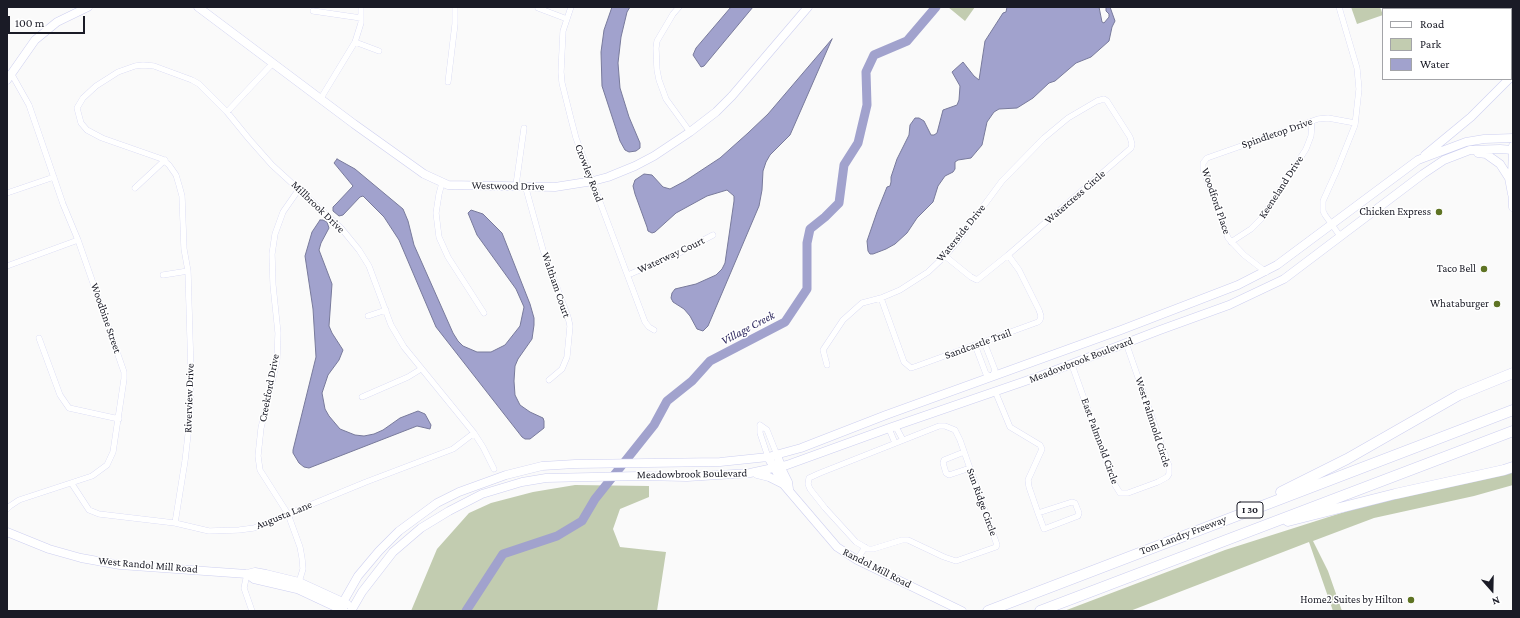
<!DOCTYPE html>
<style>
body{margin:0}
#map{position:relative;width:1520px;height:618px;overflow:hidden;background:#fafafa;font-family:"Crimson Pro",serif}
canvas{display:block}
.frame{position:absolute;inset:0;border:8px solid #1a1b26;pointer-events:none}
.legend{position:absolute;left:1382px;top:8px;width:130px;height:72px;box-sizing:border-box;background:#fff;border:1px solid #a3a4a8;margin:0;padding:5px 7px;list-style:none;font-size:12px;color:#1a1b26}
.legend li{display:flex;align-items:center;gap:8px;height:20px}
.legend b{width:20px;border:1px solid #a3a4a8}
.north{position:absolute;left:1472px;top:570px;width:40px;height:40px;-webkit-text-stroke:3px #fff;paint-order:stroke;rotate:160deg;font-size:11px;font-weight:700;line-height:16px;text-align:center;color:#1a1b26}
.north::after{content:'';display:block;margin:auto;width:14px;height:18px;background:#1a1b26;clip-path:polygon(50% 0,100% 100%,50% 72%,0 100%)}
.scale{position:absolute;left:8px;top:16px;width:77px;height:18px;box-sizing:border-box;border:2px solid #1a1b26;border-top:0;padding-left:5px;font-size:12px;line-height:14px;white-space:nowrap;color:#1a1b26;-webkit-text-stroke:3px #fff;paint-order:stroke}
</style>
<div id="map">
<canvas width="1520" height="618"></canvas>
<div class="frame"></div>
<ul class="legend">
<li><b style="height:5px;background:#fff"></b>Road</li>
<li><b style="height:11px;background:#c2ccb0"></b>Park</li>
<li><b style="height:11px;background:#a1a2cd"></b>Water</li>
</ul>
<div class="north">N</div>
<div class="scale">100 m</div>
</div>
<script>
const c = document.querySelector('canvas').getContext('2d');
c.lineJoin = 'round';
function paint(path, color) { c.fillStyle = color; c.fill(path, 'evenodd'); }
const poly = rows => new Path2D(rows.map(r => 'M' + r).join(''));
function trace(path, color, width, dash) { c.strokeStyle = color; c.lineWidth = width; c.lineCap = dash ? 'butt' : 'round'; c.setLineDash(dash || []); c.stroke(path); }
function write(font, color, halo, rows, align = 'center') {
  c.font = font + ' "Crimson Pro",serif'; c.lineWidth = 3; c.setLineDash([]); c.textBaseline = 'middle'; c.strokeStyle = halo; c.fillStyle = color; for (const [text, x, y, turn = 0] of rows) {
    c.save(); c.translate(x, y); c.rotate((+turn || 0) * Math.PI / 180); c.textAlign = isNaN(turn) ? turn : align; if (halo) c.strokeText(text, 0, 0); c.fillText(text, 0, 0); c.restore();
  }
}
const green = poly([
 [948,7,975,7,965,21],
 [1351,7,1380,7,1383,15,1357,24],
 [1513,472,1513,485,1474,496,1374,518,1313,541,1328,571,1342,611,1333,611,1309,542,1130,611,1064,611,1225,550,1382,500],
 [575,485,649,486,649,497,620,509,613,529,620,547,666,552,657,611,411,611,437,549,469,513,491,503,533,492]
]);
const water = poly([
 [612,7,630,7,627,12,621,37,618,63,620,88,629,117,640,143,640,148,636,151,629,152,625,150,620,141,602,86,601,52,604,30,612,7],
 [731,7,753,7,704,66,701,67,693,55,696,48,731,7],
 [1007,7,1099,7,1102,22,1104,23,1109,17,1109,14,1106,11,1106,7,1110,7,1115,21,1112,27,1109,41,1091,57,1076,63,1055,81,1049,83,1033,98,1017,108,999,109,994,112,987,122,982,145,971,158,958,160,955,162,955,169,953,172,945,176,938,186,933,202,917,218,907,233,895,244,886,249,873,254,870,254,868,251,867,241,877,212,887,187,890,186,891,182,891,177,897,159,909,135,910,125,915,118,919,118,924,121,931,135,934,135,937,133,943,110,957,105,959,100,960,86,952,72,963,62,974,76,979,80,985,41,1003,13,1006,12,1007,7],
 [832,39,790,135,770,155,766,162,763,171,762,190,759,206,708,326,703,331,697,329,690,316,684,309,673,302,671,298,672,293,675,289,696,284,716,275,722,269,725,263,734,201,734,196,727,190,707,196,676,213,655,232,652,233,648,231,647,227,635,194,633,186,635,180,644,174,652,175,663,187,670,189,685,181,720,158,748,133,768,114,832,39],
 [337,159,355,169,403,209,408,221,414,245,453,333,458,341,463,346,477,352,491,352,505,345,520,326,524,307,516,289,477,235,468,213,471,210,483,214,502,233,530,304,534,318,534,325,532,339,518,359,515,366,514,381,515,395,520,405,530,412,543,418,544,421,544,428,530,439,525,439,522,437,436,327,399,240,384,217,363,196,360,197,343,215,339,216,333,211,333,207,337,203,353,186,334,163,337,159],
 [320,220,323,220,327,222,329,228,321,243,319,250,332,284,329,326,332,333,343,350,339,360,328,375,322,393,325,409,329,416,340,429,355,435,364,436,374,434,383,430,400,418,418,411,425,414,431,425,430,429,417,426,309,468,304,467,299,463,293,453,293,450,316,357,313,309,305,256,312,232,320,220]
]);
const river = poly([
 [466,611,503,554,557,536,582,521,595,499,654,425,667,401,692,381,710,361,785,322,807,289,807,243,810,229,825,217,839,203,844,165,858,143,867,105,866,72,874,55,907,41,936,7]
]);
const street = poly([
 [571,7,563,31,561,72,562,83,571,119,576,138,645,322,649,327,654,330],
 [679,7,673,14,657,41,656,48,657,70,659,80,666,99,690,132],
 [1339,7,1357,68,1359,89,1355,125,1337,170,1323,201,1323,211,1325,215,1340,236],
 [538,8,567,19],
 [313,11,361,18],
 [355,42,379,51],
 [448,82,455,24,455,7],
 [321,98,355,42,361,23,361,7],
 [227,112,273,63],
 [442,183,439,194,436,213,439,237,448,257,484,313],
 [516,185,524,128],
 [525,185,543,250,568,317,570,326,567,357,562,369,549,380],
 [135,188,165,160],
 [299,189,283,212,275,234,272,254,273,285,278,333,277,361,261,428,258,456,260,470,288,514,300,547,302,558,303,569,299,582],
 [7,193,54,177],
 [1231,242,1251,229,1261,219,1306,149,1311,136,1312,121],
 [7,266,78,240],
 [1266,272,1244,255,1228,238,1203,169,1203,163,1207,158,1318,119,1328,118,1355,123],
 [163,275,188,271],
 [628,275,677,254,713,235],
 [881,298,904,362,911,368,917,366,1038,322,1040,320,1041,316,1039,310,1019,270,1008,255],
 [368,316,386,310],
 [39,338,60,395,69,408,119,419],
 [975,345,986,374,992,377,995,370,984,342],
 [827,365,823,350,843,320,862,303,881,298,900,290,928,272,945,256,957,242,1002,181,1044,138,1068,118,1097,101,1104,99,1107,101,1130,137,1132,144,1131,148,1008,255,977,280,971,277,945,256],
 [1072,365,1109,469,1115,485,1120,493,1128,493,1158,482,1167,477,1169,474,1169,466,1126,343],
 [995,391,1010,427,1040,445,1042,449,1028,480,1029,487,1038,513,1044,529,1078,516,1079,513,1075,503,1072,502,1038,513],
 [362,397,408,377,421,369],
 [760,425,767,430,777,455],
 [760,425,760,433,768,457],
 [939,426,945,426,955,430,960,440,997,545,996,547,956,561,944,557,908,540,902,540,873,549,868,549,856,542,825,508,810,489,808,484,809,478,820,473,939,426],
 [895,443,890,431,892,427,897,429,903,440],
 [964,452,944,460,943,463,946,473,949,475,970,468],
 [72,484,89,510,99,514,175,523,209,531,239,530,254,528,366,482,453,449,474,433],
 [7,509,10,506,19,500,92,476,107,465,113,452,124,379,124,372,78,240,63,204,29,105,11,73],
 [175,523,185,461,190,417,191,373,188,271,184,249,182,196,179,185,176,175,169,165,162,159,102,138,87,130,81,123,77,108,83,98,96,86,118,72,135,66,143,65,154,66,192,80,199,84,227,112,249,139,272,165,341,228,359,250,369,266,391,325,404,347,474,433,483,447,494,469],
 [857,560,865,547],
 [247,574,244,588,252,611]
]);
const secondary = poly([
 [198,7,354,124,424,174,448,185,555,187,593,181,608,177,635,166,654,156,690,132,716,112,732,96,808,7],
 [7,80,35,40,57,22,88,7],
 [1513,146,1512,177,1513,207],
 [1478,153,1486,154,1500,164,1509,178,1512,194],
 [1425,155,1471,117,1509,79],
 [777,455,783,472,788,482,789,489],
 [768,457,784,485,837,547,857,560,962,611],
 [757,474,769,477,783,484],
 [7,532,49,549,81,558,120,565,247,574,255,572,266,574,299,582,347,604],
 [247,574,254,579,297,589,344,611],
 [338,611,358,576,379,551,399,531,437,503,459,492,506,475,542,466,575,464,720,462,768,457,801,448,886,415,1121,330,1238,285,1277,265,1418,160,1466,142,1484,139,1513,138],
 [351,611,362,592,393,552,421,528,449,511,482,494,522,482,546,478,639,476,687,477,750,473,787,465,892,427,1040,376,1160,330,1229,305,1284,279,1423,174,1444,160,1470,150,1500,149,1513,150]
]);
const highway = poly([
 [1281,492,1347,459,1459,395,1513,373],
 [1288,521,1395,494,1504,470,1513,467],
 [988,611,1513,410],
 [1040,611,1513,431]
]);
const markers = [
 [1439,212,4,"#5e7323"],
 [1484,269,4,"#5e7323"],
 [1497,304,4,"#5e7323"],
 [1411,600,4,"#5e7323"]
];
const shields = [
 [1250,510,26]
];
const shieldNames = [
 ["I 30",1250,510]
];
const streetNames = [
 ["Spindletop Drive",1277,133,-19],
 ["Crowley Road",589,173,69],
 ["Westwood Drive",508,186,1],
 ["Keeneland Drive",1281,187,-57],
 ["Watercress Circle",1075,197,-41],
 ["Woodford Place",1216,201,71],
 ["Millbrook Drive",318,207,44],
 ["Waterside Drive",961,233,-51],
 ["Waterway Court",671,255,-25],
 ["Waltham Court",556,285,71],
 ["Woodbine Street",106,318,71],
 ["Sandcastle Trail",978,344,-20],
 ["Meadowbrook Boulevard",1081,360,-21],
 ["Creekford Drive",269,388,-79],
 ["Riverview Drive",189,398,-88],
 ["West Palmnold Circle",1153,422,72],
 ["East Palmnold Circle",1100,441,70],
 ["Meadowbrook Boulevard",692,474,-1],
 ["Sun Ridge Circle",982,502,70],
 ["Augusta Lane",284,515,-22],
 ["Tom Landry Freeway",1183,535,-21],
 ["West Randol Mill Road",148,565,5],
 ["Randol Mill Road",877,568,27]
];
const poiNames = [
 ["Chicken Express",1431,212],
 ["Taco Bell",1476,269],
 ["Whataburger",1489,304],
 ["Home2 Suites by Hilton",1403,600]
];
const waterNames = [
 ["Village Creek",748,328,-28]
];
paint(green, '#c2ccb0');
paint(water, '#a1a2cd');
trace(water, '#787a9b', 1);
trace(river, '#a1a2cd', 9);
trace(street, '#cdcff0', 6);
trace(secondary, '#cdcff0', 9);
trace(highway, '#cdcff0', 11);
trace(street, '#fff', 5.5);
trace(secondary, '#fff', 8);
trace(highway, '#fff', 10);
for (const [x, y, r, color] of markers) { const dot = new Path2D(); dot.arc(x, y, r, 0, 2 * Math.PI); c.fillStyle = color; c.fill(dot); trace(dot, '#fff', 1.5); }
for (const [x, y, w] of shields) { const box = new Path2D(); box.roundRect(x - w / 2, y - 8, w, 16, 3); c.fillStyle = '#fff'; c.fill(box); trace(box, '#1a1b26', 1); }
write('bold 10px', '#1a1b26', null, shieldNames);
write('11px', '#1a1b26', '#fff', streetNames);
write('11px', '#1a1b26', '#fff', poiNames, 'right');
write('italic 12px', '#2d285e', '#fff', waterNames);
</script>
